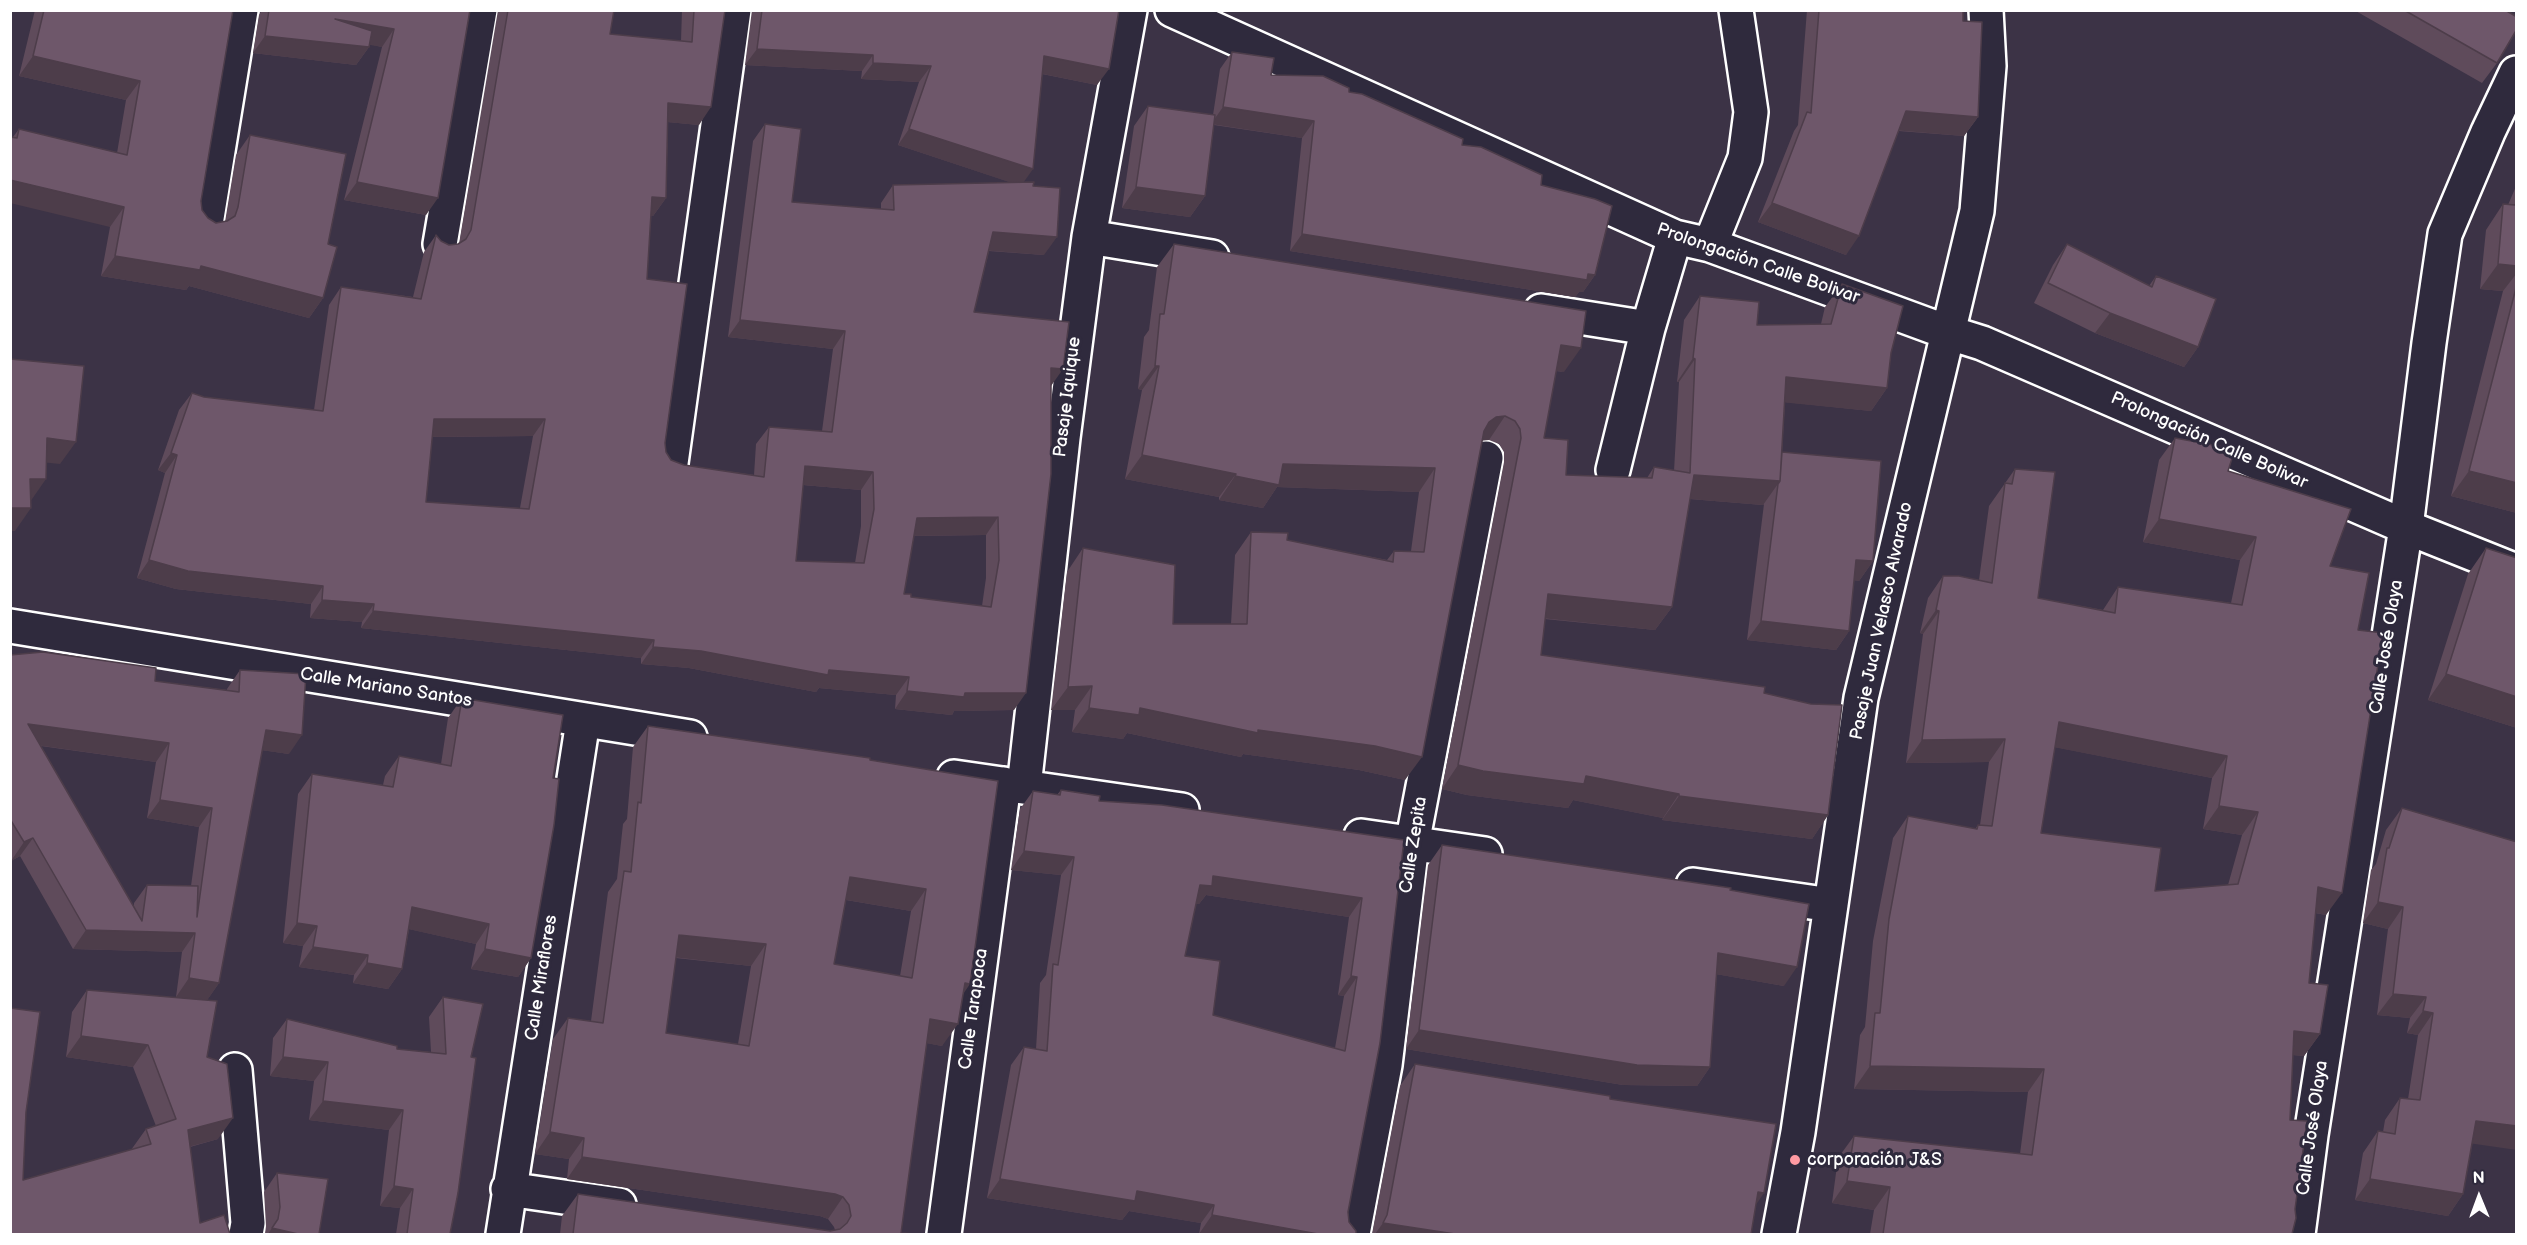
<!DOCTYPE html>
<meta charset="utf-8">
<style>
body{margin:0}
#map{position:relative;width:2527px;height:1245px;overflow:hidden;background:#3c3346;font-family:"Balsamiq Sans",sans-serif}
canvas{display:block}
.frame{position:absolute;inset:0;border:12px solid #fff;pointer-events:none}
.north{position:absolute;left:2449px;top:1167px;width:60px;height:60px;-webkit-text-stroke:4px #2f2a3d;paint-order:stroke;rotate:359deg;font-size:16px;font-weight:700;line-height:24px;text-align:center;color:#fff}
.north::after{content:'';display:block;margin:auto;width:21px;height:27px;background:#fff;clip-path:polygon(50% 0,100% 100%,50% 72%,0 100%)}
</style>
<div id="map">
<canvas width="2527" height="1245"></canvas>
<div class="frame"></div>
<div class="north">N</div>
</div>
<script>
const c = document.querySelector('canvas').getContext('2d');
c.lineJoin = 'round';
const poly = rows => new Path2D(rows.map(r => 'M' + r).join(''));
function trace(path, color, width, dash) { c.strokeStyle = color; c.lineWidth = width; c.lineCap = dash ? 'butt' : 'round'; c.setLineDash(dash || []); c.stroke(path); }
function paint(path, color) { c.fillStyle = color; c.fill(path, 'evenodd'); }
function write(font, color, halo, rows, align = 'center') {
  c.font = font + ' "Balsamiq Sans",sans-serif'; c.lineWidth = 6; c.setLineDash([]); c.textBaseline = 'middle'; c.strokeStyle = halo; c.fillStyle = color; for (const [text, x, y, turn = 0] of rows) {
    c.save(); c.translate(x, y); c.rotate((+turn || 0) * Math.PI / 180); c.textAlign = isNaN(turn) ? turn : align; if (halo) c.strokeText(text, 0, 0); c.fillText(text, 0, 0); c.restore();
  }
}
const minor = poly([
 [1172,10,1675,237,1710,245,1947,332,1982,343,2406,527,2516,571],
 [206,224,241,10],
 [1089,237,1212,257],
 [440,244,480,10],
 [1710,245,1745,158,1751,112,1736,10],
 [1541,311,1648,328],
 [671,463,734,10],
 [1613,470,1648,328,1675,237],
 [10,626,690,737],
 [954,777,1182,810],
 [1024,787,1063,438,1089,237,1130,10],
 [1361,836,1485,854],
 [1693,885,1831,905],
 [235,1070,248,1223,246,1234],
 [508,1189,619,1205],
 [503,1234,583,721],
 [944,1234,1004,784],
 [1353,1234,1385,1065,1412,844,1486,458],
 [1779,1234,1798,1132,1861,698,1977,211,1989,66,1986,10],
 [2298,1234,2311,1135,2406,527,2429,343,2445,234,2488,132,2516,73]
]);
const wall = poly([
 [35,10,233,10,201,201,202,210,208,218,216,223,225,222,236,155,250,135,328,244,323,298,309,318,189,286,186,290,101,276,110,227,13,137,19,129,117,153,126,100,19,76],
 [262,10,470,10,426,215,344,200,382,47,369,44,369,47,356,65,253,53,259,15],
 [498,10,614,10,610,34,681,41,682,10,725,10,699,125,668,122,666,198,653,216,651,216,647,279,666,452,671,460,684,465,754,475,756,444,769,427,822,431,833,349,728,337,753,141,765,124,792,202,881,209,881,203,893,185,1013,183,898,145,919,82,861,79,862,71,745,65,752,10,1119,10,1097,85,1042,74,1023,183,1033,186,1044,255,989,251,974,312,1051,386,1014,710,954,711,952,715,895,709,896,695,819,688,816,692,689,668,641,664,641,658,361,628,362,622,310,618,311,604,176,589,137,578,165,473,158,470,179,410,192,393,204,397,314,410,329,305,341,287,413,297,424,252,436,235,441,241,449,245,459,244],
 [533,436,520,508,426,502,432,437],
 [803,485,861,490,861,526,855,563,796,561],
 [986,535,986,578,982,606,911,597,904,594,914,536],
 [1807,10,1963,10,1963,21,1978,117,1964,136,1899,131,1846,255,1758,222,1794,131,1798,125],
 [2354,10,2505,10,2497,63,2482,83],
 [1232,52,1271,75,1349,92,1462,145,1541,185,1595,275,1583,292,1579,292,1575,297,1290,251,1302,138,1214,125,1205,196,1190,217,1122,208,1134,126,1148,106,1213,115,1220,69],
 [2517,184,2517,513,2451,496,2503,291,2480,289,2486,230,2503,204,2508,205],
 [1174,244,1564,372,1556,371,1544,438,1566,475,1647,478,1654,467,1674,471,1679,382,1677,382,1684,320,1700,296,1757,325,1821,324,1825,307,1842,284,1891,353,1887,388,1871,411,1785,402,1782,452,1873,561,1859,581,1854,580,1849,631,1836,650,1747,640,1764,504,1763,505,1690,499,1672,607,1655,630,1545,619,1541,655,1764,693,1828,815,1812,839,1662,820,1663,818,1573,800,1568,808,1467,795,1442,789,1504,462,1504,452,1499,444,1489,440,1482,440,1405,780,1359,770,1243,754,1241,757,1127,733,1123,739,1072,732,1075,710,1051,710,1067,572,1083,548,1173,624,1231,624,1235,555,1251,532,1287,540,1387,560,1394,551,1411,551,1419,492,1277,487,1263,508,1219,500,1219,497,1125,479,1142,390,1138,389,1144,337,1149,330,1157,267],
 [2067,244,2149,286,2156,276,2198,347,2184,367,2095,333,2034,303,2053,265],
 [2175,438,2228,471,2330,566,2358,630,2326,915,2315,913,2309,983,2320,1034,2304,1056,2293,1055,2290,1120,2292,1234,1870,1234,1874,1210,1832,1203,1838,1158,1854,1136,2020,1154,2028,1092,1854,1089,1860,1035,1865,1027,1873,941,1893,838,1908,816,1975,829,1978,825,1980,825,1989,762,1906,763,1923,634,1920,633,1928,598,1943,576,1979,580,1989,506,2015,469,2038,598,2103,610,2118,587,2231,603,2240,560,2143,542,2159,460],
 [2055,747,2212,778,2203,829,2242,835,2228,885,2155,891,2041,833],
 [2486,548,2517,728,2428,700,2468,574],
 [10,655,155,681,227,690,227,689,240,670,289,754,262,750,219,983,207,1000,207,1057,218,1139,190,1147,200,1223,230,1234,10,1234,26,1112,23,1180,131,1150,146,1129,156,1126,133,1067,66,1057,72,1012,87,990,185,999,176,997,182,952,73,949,20,856,11,861,10,860],
 [41,746,156,762,147,818,199,827,191,886,147,885,134,903,134,907],
 [462,698,553,778,531,958,518,977,471,969,476,944,409,929,402,969,388,989,353,983,354,975,299,967,303,946,283,943,298,794,312,774,383,785,385,776,399,756,441,764,448,718],
 [648,726,998,781,963,995,942,1046,927,1043,901,1233,916,1234,560,1234,562,1216,578,1194,830,1231,835,1230,834,1227,828,1219,820,1216,567,1179,569,1159,535,1154,553,1039,568,1018,591,1021,608,892,617,879,623,824,627,819,633,747],
 [846,900,911,911,900,976,834,964],
 [676,958,751,966,738,1044,666,1033],
 [1061,790,1099,801,1404,840,1380,1043,1199,1234,1201,1223,1129,1211,1122,1220,987,1198,1011,1065,1024,1047,1036,1049,1040,983,1046,975,1061,875,1011,870,1020,809,1033,791,1057,795],
 [1206,895,1349,917,1338,995,1344,996,1335,1048,1213,1015,1185,956,1196,904,1199,904],
 [2402,808,2472,1144,2463,1194,2448,1216,2355,1200,2363,1153,2378,1131,2383,1132,2385,1120,2400,1098,2408,1099,2418,1035,2407,1033,2410,1018,2377,1015,2388,929,2363,923,2371,870,2376,864,2386,830],
 [1442,845,1730,890,1784,986,1716,974,1710,1067,1697,1086,1623,1085,1406,1049,1428,865],
 [443,997,471,1057,450,1234,396,1234,400,1208,380,1206,389,1130,309,1120,314,1081,270,1076,273,1038,287,1019,397,1049,431,1052,429,1017],
 [1415,1064,1610,1099,1756,1205,1751,1234,1372,1234,1400,1086],
 [277,1173,319,1234,265,1234,266,1226,264,1192]
]);
const shadedWall = poly([
 [335,19,394,29,382,47,323,37],
 [265,36,369,47,356,65,253,53],
 [757,49,873,55,862,71,745,65],
 [33,56,140,81,126,100,19,76],
 [1044,56,1109,69,1097,85,1033,72],
 [873,63,931,66,919,82,861,79],
 [668,103,711,107,699,125,656,121],
 [1223,107,1314,121,1302,138,1211,124],
 [1906,111,1978,117,1964,136,1893,130],
 [909,129,1033,169,1021,186,898,145],
 [10,180,124,207,110,227,10,203],
 [357,182,438,198,426,215,344,200],
 [1136,187,1205,196,1190,217,1122,208],
 [652,197,666,198,653,216,640,215],
 [1772,203,1859,236,1846,255,1758,222],
 [993,232,1057,237,1044,255,981,250],
 [1302,234,1588,274,1595,275,1583,292,1579,292,1575,297,1290,251],
 [115,256,201,266,323,298,309,318,189,286,186,290,101,276],
 [2498,264,2517,266,2517,273,2503,291,2480,289],
 [2110,313,2198,347,2184,367,2095,333],
 [740,320,845,331,833,349,728,337],
 [1561,345,1581,348,1564,372,1544,369],
 [1693,358,1695,359,1679,382,1677,382],
 [1155,366,1159,366,1142,390,1138,389],
 [1051,368,1063,369,1051,386],
 [1786,377,1887,388,1871,411,1770,401],
 [1505,416,1489,440,1479,441,1489,422,1496,417],
 [434,419,545,419,533,436,421,437],
 [47,438,76,442,60,464,31,461],
 [171,453,177,455,165,473,158,470],
 [1142,455,1236,474,1219,497,1125,479],
 [1283,464,1435,468,1419,492,1277,487,1263,508,1219,500,1235,476],
 [805,466,873,472,861,490,792,484],
 [2469,471,2517,483,2517,513,2451,496],
 [1694,475,1780,481,1763,505,1678,498],
 [30,479,46,479,30,502],
 [10,508,31,508,15,531,10,531],
 [998,517,986,535,905,536,917,518],
 [2159,519,2256,537,2240,560,2143,542],
 [149,560,323,586,311,604,176,589,137,578],
 [1856,560,1873,561,1859,581,1843,579],
 [1548,594,1672,607,1655,630,1532,617],
 [322,600,374,604,362,622,310,618],
 [1936,610,1939,611,1923,634,1920,633],
 [373,611,654,640,641,658,361,628],
 [1761,621,1849,631,1836,650,1747,640],
 [653,647,701,651,829,670,909,677,896,695,819,688,816,692,689,668,641,664],
 [2446,674,2517,697,2517,728,2428,700],
 [1092,686,1075,710,1051,710,1068,687],
 [907,691,965,693,1026,693,1014,710,954,711,952,715,895,709],
 [1089,708,1140,708,1258,730,1375,746,1422,757,1405,780,1359,770,1243,754,1241,757,1127,733,1123,739,1072,732],
 [2059,722,2227,756,2212,778,2043,745],
 [28,724,169,743,156,762,15,742],
 [266,730,302,735,289,754,253,749],
 [2005,739,1989,762,1906,763,1922,740],
 [1458,765,1586,776,1679,794,1663,818,1573,800,1568,808,1467,795,1442,789],
 [1679,796,1828,815,1812,839,1662,820],
 [160,800,212,808,199,827,147,818],
 [2219,806,2258,812,2242,835,2203,829],
 [33,838,20,856,11,861,24,842],
 [1024,851,1074,857,1061,875,1011,870],
 [1213,876,1362,898,1349,917,1206,895,1199,904,1187,904,1200,885],
 [850,877,926,889,911,911,835,898],
 [2318,887,2342,893,2326,915,2302,910],
 [2378,902,2403,907,2388,929,2363,923],
 [412,907,489,924,476,944,399,927],
 [297,923,317,926,303,946,283,943],
 [86,930,195,933,182,952,73,949],
 [679,935,766,944,751,966,664,956],
 [313,947,368,955,354,975,299,967],
 [485,949,531,958,518,977,471,969],
 [1718,953,1797,967,1784,986,1704,972],
 [367,963,402,969,388,989,353,983],
 [1351,976,1357,977,1344,996,1338,995],
 [189,978,219,983,206,1002,176,997],
 [965,983,970,984,955,1006],
 [2393,994,2426,997,2410,1018,2377,1015],
 [2423,1011,2433,1013,2418,1035,2407,1033],
 [930,1019,958,1024,942,1046,915,1041],
 [1419,1030,1710,1067,1697,1086,1623,1085,1406,1049],
 [2294,1031,2320,1034,2304,1056,2278,1054],
 [81,1036,148,1045,133,1067,66,1057],
 [283,1057,328,1062,314,1081,270,1076],
 [1870,1066,2044,1069,2028,1092,1854,1089],
 [323,1101,403,1110,389,1130,309,1120],
 [233,1118,218,1139,173,1151,188,1130],
 [2476,1121,2517,1126,2517,1150,2461,1142],
 [550,1132,584,1138,569,1159,535,1154],
 [582,1157,835,1194,843,1197,828,1219,820,1216,567,1179],
 [1000,1179,1137,1191,1214,1205,1201,1223,1129,1211,1122,1220,987,1198],
 [2370,1179,2463,1194,2448,1216,2355,1200],
 [1847,1181,1890,1187,1874,1210,1832,1203],
 [394,1186,413,1189,400,1208,380,1206],
 [1758,1192,1764,1193,1749,1215],
 [1212,1215,1318,1234,1199,1234],
 [1383,1223,1455,1234,1375,1234],
 [272,1228,298,1234,268,1234]
]);
const building = poly([
 [44,10,233,10,201,201,202,210,208,218,216,223,227,221,235,216,238,207,250,135,346,154,328,244,337,247,323,298,201,266,200,270,115,256,124,207,10,180,10,137,17,138,19,129,127,155,140,81,33,56,44,10],
 [269,10,470,10,438,198,357,182,394,29,335,19,372,31,369,47,265,36,269,10],
 [508,10,614,10,610,34,692,42,694,10,725,10,711,107,668,103,666,198,652,197,647,279,687,284,665,443,666,452,671,460,684,465,764,477,769,427,832,432,845,331,740,320,765,124,801,129,792,202,894,210,893,185,1034,182,1033,186,1060,188,1057,237,993,232,974,312,1069,322,1063,369,1051,368,1051,474,1026,693,965,693,964,697,907,691,909,677,829,670,828,675,701,651,653,647,654,640,373,611,374,604,322,600,323,586,188,571,149,560,177,455,171,453,192,393,204,397,323,411,341,287,421,299,436,235,441,241,449,245,458,244,466,239,471,230,508,10],
 [434,419,545,419,529,509,426,502,434,419],
 [805,466,873,472,874,509,864,563,796,561,805,466],
 [998,517,999,560,991,607,911,597,911,594,904,594,917,518,998,517],
 [762,10,1119,10,1109,69,1044,56,1033,169,909,129,931,66,873,63,873,55,757,49,762,10],
 [1819,10,1963,10,1963,21,1982,22,1978,117,1906,111,1859,236,1772,203,1807,112,1811,113,1819,10],
 [2404,10,2505,10,2517,17,2517,29,2497,63,2404,10],
 [1232,52,1274,58,1271,75,1323,76,1349,88,1349,92,1362,94,1463,139,1462,145,1481,147,1542,175,1541,185,1595,199,1612,206,1595,275,1588,274,1587,280,1302,234,1314,121,1223,107,1232,52],
 [1148,106,1215,115,1205,196,1136,187,1148,106],
 [2517,202,2517,266,2498,264,2503,204,2515,205,2517,202],
 [1174,244,1586,311,1581,348,1561,345,1544,438,1568,440,1566,475,1652,478,1654,467,1690,473,1695,359,1693,358,1700,296,1759,302,1757,325,1831,324,1842,284,1903,306,1891,353,1887,388,1786,377,1780,481,1694,475,1672,607,1548,594,1541,655,1765,687,1764,693,1811,704,1842,705,1828,815,1679,796,1679,794,1586,776,1584,784,1483,771,1458,765,1521,438,1520,429,1515,421,1505,416,1496,417,1489,422,1484,431,1422,757,1375,746,1258,730,1258,733,1140,708,1139,715,1089,708,1092,686,1068,687,1083,548,1175,565,1173,624,1247,624,1251,532,1288,533,1287,540,1393,562,1394,551,1424,552,1435,468,1283,464,1279,485,1235,476,1236,474,1142,455,1159,366,1155,366,1160,314,1164,314,1174,244],
 [2067,244,2152,287,2156,276,2216,299,2198,347,2110,313,2048,283,2067,244],
 [2517,284,2517,483,2469,471,2517,284],
 [10,359,84,366,76,442,47,438,46,479,30,479,31,508,10,508,10,359],
 [2175,438,2235,449,2228,471,2351,509,2330,566,2369,573,2358,630,2383,633,2342,893,2318,887,2309,983,2328,985,2320,1034,2294,1031,2290,1120,2307,1121,2295,1209,2296,1218,2292,1234,1883,1234,1890,1187,1847,1181,1854,1136,2032,1155,2044,1069,1870,1066,1875,1013,1880,1013,1889,919,1908,816,1977,829,1978,825,1992,826,2005,739,1922,740,1939,611,1936,610,1943,576,1959,576,1992,583,2005,483,2012,484,2015,469,2055,472,2038,598,2115,613,2118,587,2242,605,2256,537,2159,519,2175,438],
 [2059,722,2227,756,2219,806,2258,812,2238,884,2155,891,2161,848,2041,833,2059,722],
 [1782,452,1881,461,1873,561,1856,560,1849,631,1761,621,1778,484,1780,481,1782,452],
 [2486,548,2517,558,2517,697,2446,674,2486,548],
 [43,652,156,668,155,681,239,692,240,670,306,674,302,735,266,730,219,983,189,978,195,933,86,930,33,838,24,842,10,819,10,655,43,652],
 [28,724,169,743,160,800,212,808,197,917,198,886,147,885,142,921,28,724],
 [462,698,563,715,553,778,559,779,554,825,531,958,485,949,489,924,412,907,402,969,367,963,368,955,313,947,317,926,297,923,312,774,393,787,399,756,451,766,462,698],
 [648,726,870,758,870,760,998,781,970,984,965,983,958,1024,930,1019,901,1233,916,1234,573,1234,578,1194,830,1231,840,1229,847,1223,851,1216,849,1205,843,1197,835,1194,582,1157,584,1138,550,1132,568,1018,603,1023,624,871,631,872,638,802,641,803,648,726],
 [850,877,926,889,912,978,834,964,850,877],
 [679,935,766,944,749,1046,666,1033,679,935],
 [1061,790,1100,796,1099,801,1162,805,1404,840,1380,1043,1348,1212,1349,1222,1356,1231,1356,1234,1318,1234,1212,1215,1214,1205,1137,1191,1135,1201,1000,1179,1024,1047,1047,1051,1053,964,1058,965,1074,857,1024,851,1033,791,1060,795,1061,790],
 [1213,876,1362,898,1351,976,1357,977,1345,1051,1213,1015,1220,961,1185,956,1200,885,1212,886,1213,876],
 [2402,808,2517,842,2517,1126,2476,1121,2463,1194,2370,1179,2378,1131,2395,1134,2400,1098,2420,1100,2433,1013,2423,1011,2426,997,2393,994,2403,907,2378,902,2387,848,2389,848,2402,808],
 [1442,845,1731,888,1730,890,1809,904,1797,967,1718,953,1710,1067,1637,1065,1419,1030,1442,845],
 [87,990,217,1001,207,1057,227,1064,233,1118,188,1130,200,1223,224,1215,230,1234,10,1234,10,1008,40,1012,26,1112,23,1180,151,1144,146,1129,176,1119,148,1045,81,1036,87,990],
 [443,997,483,1004,471,1057,476,1058,458,1193,450,1234,407,1234,413,1189,394,1186,403,1110,323,1101,328,1062,283,1057,287,1019,397,1046,397,1049,446,1054,443,997],
 [1415,1064,1610,1096,1610,1099,1776,1124,1764,1193,1758,1192,1751,1234,1455,1234,1383,1223,1387,1215,1415,1064],
 [277,1173,328,1179,319,1234,298,1234,272,1228,278,1219,280,1207,277,1173]
]);
const markers = [
 [1795,1160,6,"#ff9aa2"]
];
const streetNames = [
 ["Prolongación Calle Bolivar",1758,264,19],
 ["Pasaje Iquique",1068,397,-83],
 ["Prolongación Calle Bolivar",2209,441,24],
 ["Pasaje Juan Velasco Alvarado",1882,621,-78],
 ["Calle José Olaya",2387,647,-81],
 ["Calle Mariano Santos",386,688,9],
 ["Calle Zepita",1414,845,-81],
 ["Calle Miraflores",542,978,-81],
 ["Calle Tarapaca",974,1009,-82],
 ["Calle José Olaya",2313,1128,-82]
];
const poiNames = [
 ["corporación J&S",1807,1160]
];
trace(minor, '#fff', 38);
trace(minor, '#2f2a3d', 33);
paint(wall, '#5f4b5b');
paint(shadedWall, '#4d3d4a');
paint(building, '#6e576a');
trace(building, '#4d3d4a', 1.5);
for (const [x, y, r, color] of markers) { const dot = new Path2D(); dot.arc(x, y, r, 0, 2 * Math.PI); c.fillStyle = color; c.fill(dot); trace(dot, '#2f2a3d', 2); }
write('18px', '#fff', '#2f2a3d', streetNames);
write('18px', '#fff', '#2f2a3d', poiNames, 'left');
</script>
